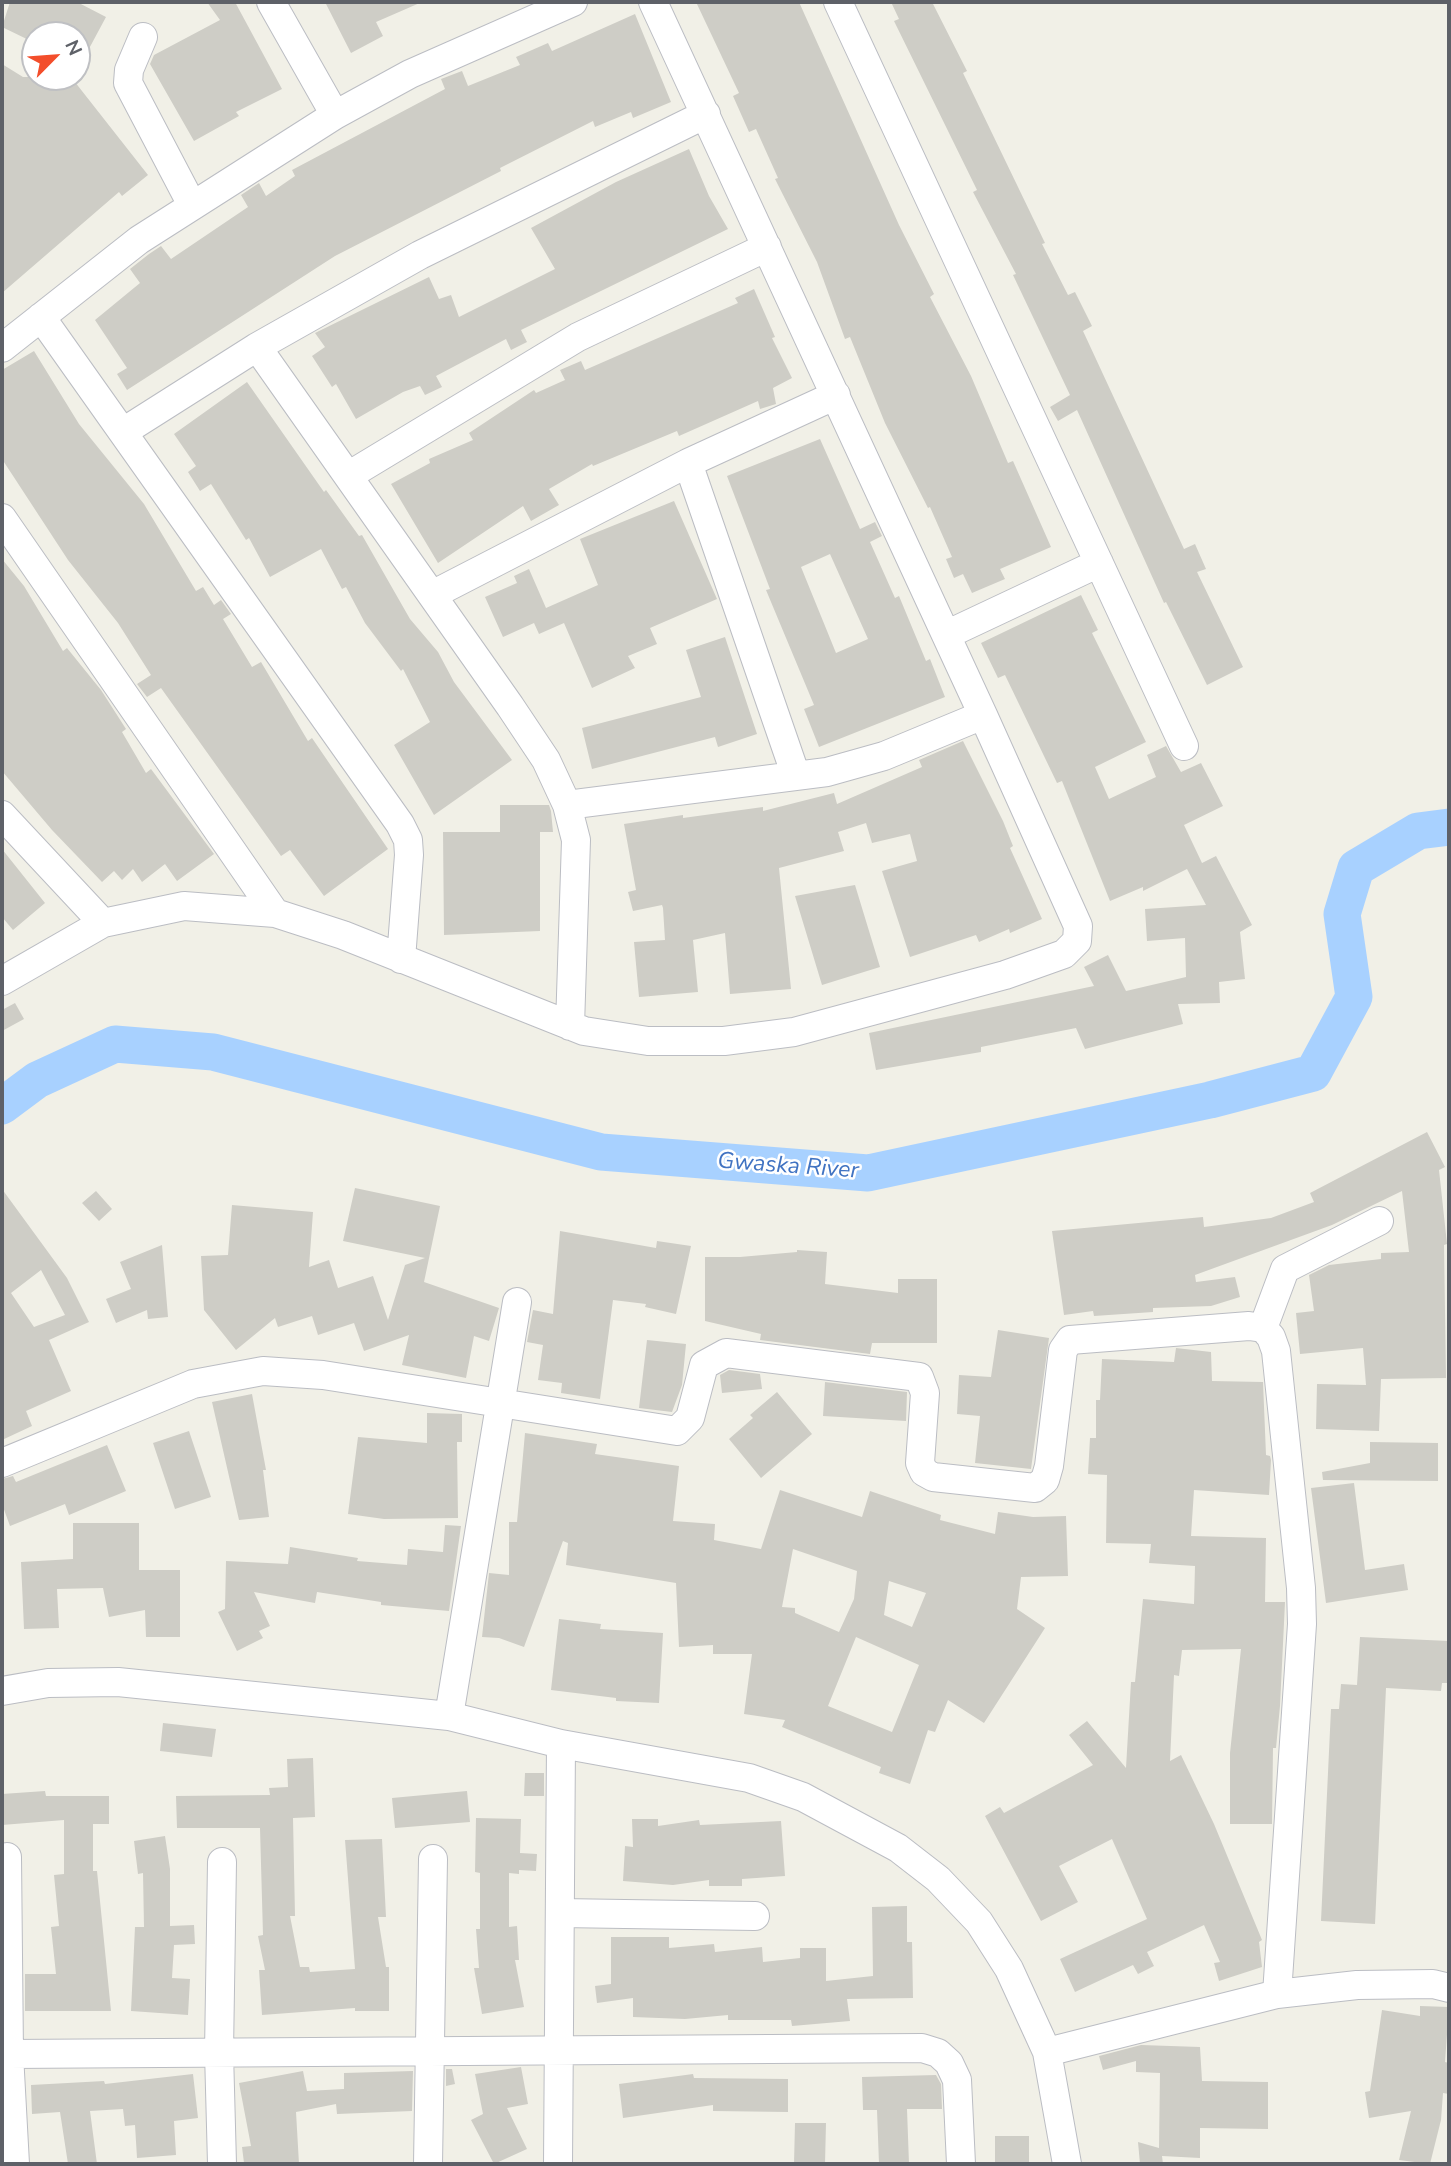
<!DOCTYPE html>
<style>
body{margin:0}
#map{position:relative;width:1451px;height:2166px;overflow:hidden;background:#f1f0e7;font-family:"Nunito Sans",sans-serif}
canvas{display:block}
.frame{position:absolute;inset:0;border:4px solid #5e6168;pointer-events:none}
.north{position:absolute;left:21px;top:21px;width:70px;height:70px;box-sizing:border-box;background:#fff;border:2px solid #bfc0c3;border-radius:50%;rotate:65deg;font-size:19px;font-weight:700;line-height:28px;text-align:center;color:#5e6168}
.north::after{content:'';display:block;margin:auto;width:24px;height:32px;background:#f34e2b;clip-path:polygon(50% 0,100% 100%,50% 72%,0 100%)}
</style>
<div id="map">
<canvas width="1451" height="2166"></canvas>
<div class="frame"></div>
<div class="north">N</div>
</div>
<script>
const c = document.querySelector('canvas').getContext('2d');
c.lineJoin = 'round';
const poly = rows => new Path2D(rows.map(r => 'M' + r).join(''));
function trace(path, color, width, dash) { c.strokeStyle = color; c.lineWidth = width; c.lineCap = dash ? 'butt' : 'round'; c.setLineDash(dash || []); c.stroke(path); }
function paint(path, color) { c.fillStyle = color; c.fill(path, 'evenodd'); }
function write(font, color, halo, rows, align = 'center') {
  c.font = font + ' "Nunito Sans",sans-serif'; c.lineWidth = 5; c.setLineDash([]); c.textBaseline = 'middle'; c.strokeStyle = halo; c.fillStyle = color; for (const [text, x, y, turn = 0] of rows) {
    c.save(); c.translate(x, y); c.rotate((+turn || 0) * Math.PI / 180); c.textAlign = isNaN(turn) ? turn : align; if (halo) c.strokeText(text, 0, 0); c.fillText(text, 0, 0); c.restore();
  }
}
const river = poly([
 [2,1106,37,1080,115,1044,213,1052,601,1152,868,1173,1210,1100,1313,1073,1354,997,1342,914,1356,868,1418,831,1449,827]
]);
const building = poly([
 [10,2,77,2,106,17,77,71,77,35,35,35,35,43,2,27],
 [207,2,235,2,282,89,236,112,239,116,194,141,150,64,154,55,220,20],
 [325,2,422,2,376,22,383,36,351,53],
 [696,2,799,2,899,225,934,294,930,297,971,376,1008,463,1013,461,1051,547,1000,569,1005,579,972,593,963,574,954,578,946,559,952,557,930,507,928,508,885,423,850,337,845,339,817,262,775,179,778,178,756,129,749,132,733,96,739,93],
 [891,2,932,2,967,71,963,73,1045,243,1042,244,1068,295,1075,292,1092,326,1083,331,1184,549,1195,544,1206,569,1197,572,1243,667,1207,685,1166,602,1164,603,1077,410,1058,421,1050,407,1070,395,1013,275,1016,274,973,192,977,190,894,21,899,19],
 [635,14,671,102,633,118,631,112,595,127,593,121,500,168,501,171,335,256,127,390,117,374,127,368,95,320,140,283,130,269,149,254,161,246,171,259,248,207,241,195,259,183,266,196,295,176,292,170,445,89,441,79,462,71,468,86,520,65,516,57,548,43,552,51],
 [2,64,23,77,71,77,148,175,122,196,119,192,2,293],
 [689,149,709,196,728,229,521,330,527,342,511,350,506,339,436,376,442,387,425,395,420,386,403,392,356,419,336,384,332,387,312,356,325,347,315,333,429,277,439,299,451,295,459,317,555,269,531,228,616,182],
 [754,289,775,337,772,338,792,378,773,388,776,404,760,409,758,401,679,436,677,431,593,466,592,464,549,489,559,505,531,521,523,506,438,563,391,484,430,463,429,459,473,440,469,433,534,390,536,393,565,380,560,370,581,361,585,370,738,303,735,298],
 [34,351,79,424,144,504,196,591,203,587,214,605,221,600,231,614,223,619,252,667,261,662,308,741,312,738,388,849,324,896,290,850,281,856,161,688,147,697,137,684,151,675,118,623,68,560,2,459,2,370],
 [247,382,324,492,326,490,359,536,362,535,410,619,438,652,454,682,512,760,434,815,394,745,430,722,403,669,401,671,365,623,346,587,342,589,321,549,270,577,249,538,246,540,211,484,200,491,188,472,196,466,174,434],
 [820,439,860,529,875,522,882,536,870,542,895,598,899,596,926,661,930,659,945,697,819,747,804,709,814,705,766,590,770,589,727,476],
 [830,554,868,639,836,653,801,567],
 [674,501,717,599,650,628,657,644,628,656,635,668,592,688,564,623,539,634,534,623,503,637,485,597,517,583,514,576,529,569,546,608,598,585,580,539],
 [2,559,24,586,63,651,67,648,101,690,126,729,122,732,146,773,151,769,214,854,177,881,165,864,142,882,133,869,122,880,114,871,102,882,52,830,2,771],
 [1081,595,1098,630,1092,633,1146,742,1095,767,1109,799,1156,777,1147,755,1166,746,1181,772,1201,763,1223,806,1184,825,1202,863,1216,856,1252,925,1240,932,1245,979,1219,982,1220,1003,1178,1004,1183,1024,1085,1049,1076,1028,981,1047,981,1052,876,1070,869,1033,1094,986,1084,967,1108,955,1126,991,1186,977,1185,938,1147,941,1145,909,1206,905,1187,869,1143,891,1143,887,1110,901,1062,781,1057,783,1005,675,998,678,981,643],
 [725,637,757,734,718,747,715,737,592,769,582,728,701,697,686,650],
 [963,741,1003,821,1013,846,1010,848,1042,919,1010,933,1009,929,979,942,976,935,910,957,882,871,917,861,910,834,872,843,866,823,838,832,844,851,779,868,791,989,730,994,725,933,693,940,698,992,639,997,634,942,665,940,663,908,662,905,633,911,628,892,636,890,624,824,683,815,683,818,763,807,763,811,834,793,837,804,922,767,919,760],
 [500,805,549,805,551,811,553,832,540,832,540,931,444,935,443,832,500,832],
 [2,849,45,903,13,930,2,917],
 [855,885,880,967,822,985,795,896],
 [15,1003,24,1019,2,1031,2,1010],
 [1427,1132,1445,1167,1439,1170,1447,1244,1444,1245,1446,1378,1381,1379,1379,1431,1316,1429,1317,1384,1366,1385,1363,1348,1300,1354,1296,1313,1314,1311,1309,1275,1329,1265,1381,1259,1381,1253,1409,1252,1402,1191,1332,1225,1195,1275,1196,1282,1235,1277,1240,1297,1211,1306,1153,1308,1153,1312,1094,1316,1093,1311,1064,1315,1052,1231,1203,1217,1204,1227,1271,1218,1314,1202,1310,1193],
 [355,1188,440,1206,424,1282,499,1308,489,1341,474,1336,466,1378,402,1365,409,1335,364,1351,354,1323,318,1335,312,1316,278,1327,275,1318,236,1350,204,1310,201,1256,228,1255,232,1205,313,1212,309,1267,329,1260,338,1288,373,1276,388,1320,405,1265,425,1258,343,1241],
 [2,1189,67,1278,89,1322,49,1340,71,1391,26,1411,32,1426,2,1440],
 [41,1270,65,1315,34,1327,11,1293],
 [96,1191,112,1209,99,1221,82,1203],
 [560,1231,656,1248,657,1241,691,1246,676,1314,645,1307,646,1304,613,1300,600,1399,561,1393,562,1383,538,1380,543,1345,527,1342,533,1310,553,1314],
 [162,1245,168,1317,148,1319,147,1310,116,1323,106,1299,131,1289,120,1262],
 [797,1250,827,1252,825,1284,898,1293,898,1279,937,1279,937,1343,872,1343,870,1354,760,1340,761,1334,705,1321,705,1257,740,1257,797,1252],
 [998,1330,1049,1338,1031,1469,975,1463,980,1416,957,1414,959,1375,991,1377],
 [647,1340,686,1344,682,1385,672,1412,639,1408],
 [1176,1348,1211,1352,1212,1381,1263,1382,1266,1455,1270,1456,1271,1460,1269,1495,1194,1490,1191,1536,1266,1538,1265,1602,1285,1602,1280,1706,1276,1748,1273,1748,1272,1824,1230,1824,1230,1753,1241,1649,1182,1650,1179,1676,1174,1675,1170,1761,1181,1755,1214,1824,1262,1940,1259,1942,1262,1967,1219,1981,1214,1963,1220,1962,1204,1925,1147,1952,1154,1966,1138,1974,1133,1965,1075,1992,1060,1959,1147,1919,1112,1839,1059,1866,1078,1902,1041,1921,985,1816,1000,1807,1004,1813,1093,1765,1069,1735,1087,1721,1126,1768,1131,1682,1135,1682,1143,1599,1194,1604,1195,1566,1149,1563,1151,1544,1106,1543,1107,1475,1088,1474,1090,1438,1096,1438,1096,1400,1100,1400,1102,1359,1174,1362],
 [729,1370,760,1374,762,1389,722,1393,720,1375],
 [825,1382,907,1392,906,1421,823,1416],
 [777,1392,812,1434,761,1478,729,1439,753,1418,750,1415],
 [252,1394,266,1470,263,1470,269,1517,239,1520,212,1402],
 [427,1413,462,1414,462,1442,457,1442,458,1518,384,1519,348,1514,358,1437,427,1443],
 [189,1431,211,1497,175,1509,153,1443],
 [525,1433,597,1444,595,1454,679,1466,673,1521,715,1524,714,1540,761,1549,780,1490,862,1517,870,1491,941,1515,940,1520,995,1534,998,1512,1033,1517,1066,1516,1068,1576,1021,1577,1017,1609,1045,1628,984,1723,948,1700,935,1732,928,1730,910,1784,879,1773,881,1767,782,1727,785,1720,744,1714,752,1654,713,1654,713,1645,679,1647,676,1583,566,1565,568,1543,563,1541,524,1647,499,1638,482,1637,489,1573,509,1575,509,1522,517,1522],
 [793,1549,857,1571,854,1599,839,1632,795,1613,795,1608,782,1607],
 [889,1581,926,1593,912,1627,884,1615],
 [856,1637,919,1665,892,1732,828,1706],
 [1370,1442,1438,1443,1438,1481,1323,1480,1322,1472,1370,1463],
 [107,1445,126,1491,69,1515,65,1504,10,1526,2,1504,2,1479,13,1476,16,1482],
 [1354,1483,1365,1570,1404,1564,1408,1590,1326,1603,1311,1488],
 [73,1523,139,1523,139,1570,180,1570,180,1637,146,1637,145,1610,109,1617,103,1588,57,1589,59,1628,24,1629,21,1562,73,1559],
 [445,1525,461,1526,449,1611,381,1605,381,1602,317,1592,315,1603,254,1592,270,1626,259,1631,263,1638,237,1651,218,1612,225,1609,226,1561,288,1564,290,1547,358,1558,357,1561,407,1565,408,1549,443,1552],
 [559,1619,601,1624,600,1629,663,1633,659,1703,616,1701,616,1698,551,1690],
 [1360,1637,1449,1641,1449,1683,1442,1683,1441,1691,1386,1688,1375,1924,1321,1921,1331,1709,1339,1709,1341,1684,1357,1685],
 [163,1723,216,1729,212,1757,160,1751],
 [313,1758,315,1817,293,1818,295,1916,290,1916,300,1967,309,1967,310,1972,355,1969,345,1840,382,1839,386,1917,378,1917,386,1967,389,1967,389,2011,355,2011,355,2008,262,2015,259,1970,265,1970,258,1936,263,1935,260,1828,177,1828,176,1796,270,1795,269,1788,288,1787,287,1759],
 [525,1773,544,1773,544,1796,524,1796],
 [45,1791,46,1796,109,1796,109,1824,93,1824,93,1871,97,1871,111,2011,25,2011,25,1974,56,1974,51,1927,59,1926,54,1875,64,1874,64,1820,2,1825,2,1794],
 [467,1791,470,1822,395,1828,392,1798],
 [476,1818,521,1819,520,1853,537,1854,536,1871,519,1870,519,1874,509,1873,509,1927,517,1926,519,1960,515,1960,524,2007,482,2014,474,1968,479,1968,476,1929,480,1929,480,1873,475,1872],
 [632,1819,658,1819,658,1826,699,1820,700,1825,781,1821,785,1876,742,1879,742,1886,709,1886,709,1880,673,1885,623,1881,625,1846,633,1847],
 [165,1836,170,1869,170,1926,194,1925,195,1944,174,1945,172,1978,190,1979,188,2015,131,2011,135,1927,144,1927,143,1873,138,1874,134,1841],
 [907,1906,907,1942,912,1942,913,1998,847,1999,850,2021,792,2026,791,2020,728,2020,728,2015,685,2019,633,2017,633,1998,597,2003,595,1986,611,1984,611,1937,669,1937,669,1948,714,1944,715,1952,762,1947,763,1962,800,1958,800,1948,826,1948,826,1981,873,1976,872,1907],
 [1420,2006,1449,2007,1445,2062,1449,2063,1449,2094,1443,2093,1441,2120,1430,2164,1399,2160,1411,2111,1369,2118,1365,2092,1370,2091,1382,2010,1420,2016],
 [1141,2045,1200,2047,1202,2081,1268,2082,1268,2129,1200,2128,1200,2158,1162,2156,1163,2164,1140,2164,1138,2142,1159,2148,1160,2073,1136,2072,1136,2061,1103,2070,1099,2056],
 [521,2067,528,2104,507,2108,527,2149,494,2164,471,2120,483,2114,475,2074],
 [446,2069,452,2069,455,2084,446,2086],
 [303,2071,307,2091,344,2089,344,2073,413,2071,412,2111,337,2114,336,2104,296,2112,299,2164,244,2163,242,2147,251,2146,239,2083],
 [193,2074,198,2118,174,2121,176,2155,137,2158,135,2125,125,2126,123,2109,90,2111,97,2164,68,2164,60,2112,32,2114,31,2085,104,2081,105,2084],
 [693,2074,694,2078,788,2079,788,2112,713,2111,713,2105,623,2118,619,2084],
 [936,2075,941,2084,942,2109,907,2109,909,2164,879,2164,877,2110,863,2110,862,2077],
 [795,2123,826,2123,825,2164,794,2164],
 [995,2136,1029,2136,1029,2164,995,2164]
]);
const minor = poly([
 [271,2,335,115],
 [838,2,1184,746],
 [143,37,129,70,128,83,192,205],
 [41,317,400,824,408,840,409,855,401,959],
 [257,347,510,706,546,760,567,805,576,840,570,1026],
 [2,348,139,240,335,115,410,74,573,2],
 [123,432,257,347,420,255,706,114],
 [688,463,796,776],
 [348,476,578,337,767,247],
 [2,518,275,913],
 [432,595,688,463,836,395],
 [946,635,1099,563],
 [567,805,827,772,884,756,983,715],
 [2,815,103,923],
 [2,981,103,923,184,906,275,913,343,935,584,1031,648,1041,724,1041,794,1032,1005,975,1064,954,1077,941,1078,926,983,715,653,2],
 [1263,1328,1285,1269,1379,1221],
 [2,1463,193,1384,263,1371,323,1375,677,1431,690,1418,704,1365,726,1353,919,1377,925,1393,920,1463,924,1472,933,1477,1035,1488,1045,1480,1049,1466,1063,1350,1070,1340,1249,1326,1263,1328,1271,1337,1276,1351,1301,1588,1302,1624,1277,1994],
 [2,1691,48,1683,118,1682,449,1716,561,1744,749,1778,803,1797,898,1848,938,1879,979,1922,1009,1969,1047,2052,1067,2164],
 [449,1716,517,1302],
 [7,1857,9,2054,15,2164],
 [560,1913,755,1916],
 [1047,2052,1277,1994,1357,1985,1433,1984,1449,1988],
 [9,2054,922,2048,938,2053,949,2063,957,2080,961,2164],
 [222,2164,219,2052,222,1862],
 [428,2164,433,1859],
 [558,2164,561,1744]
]);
const waterNames = [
 ["Gwaska River",788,1167,4]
];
trace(river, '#a8d1ff', 37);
paint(building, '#cecdc6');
trace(minor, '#bbbdc3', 30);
trace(minor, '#fff', 28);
write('italic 23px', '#4073c2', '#fff', waterNames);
</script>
